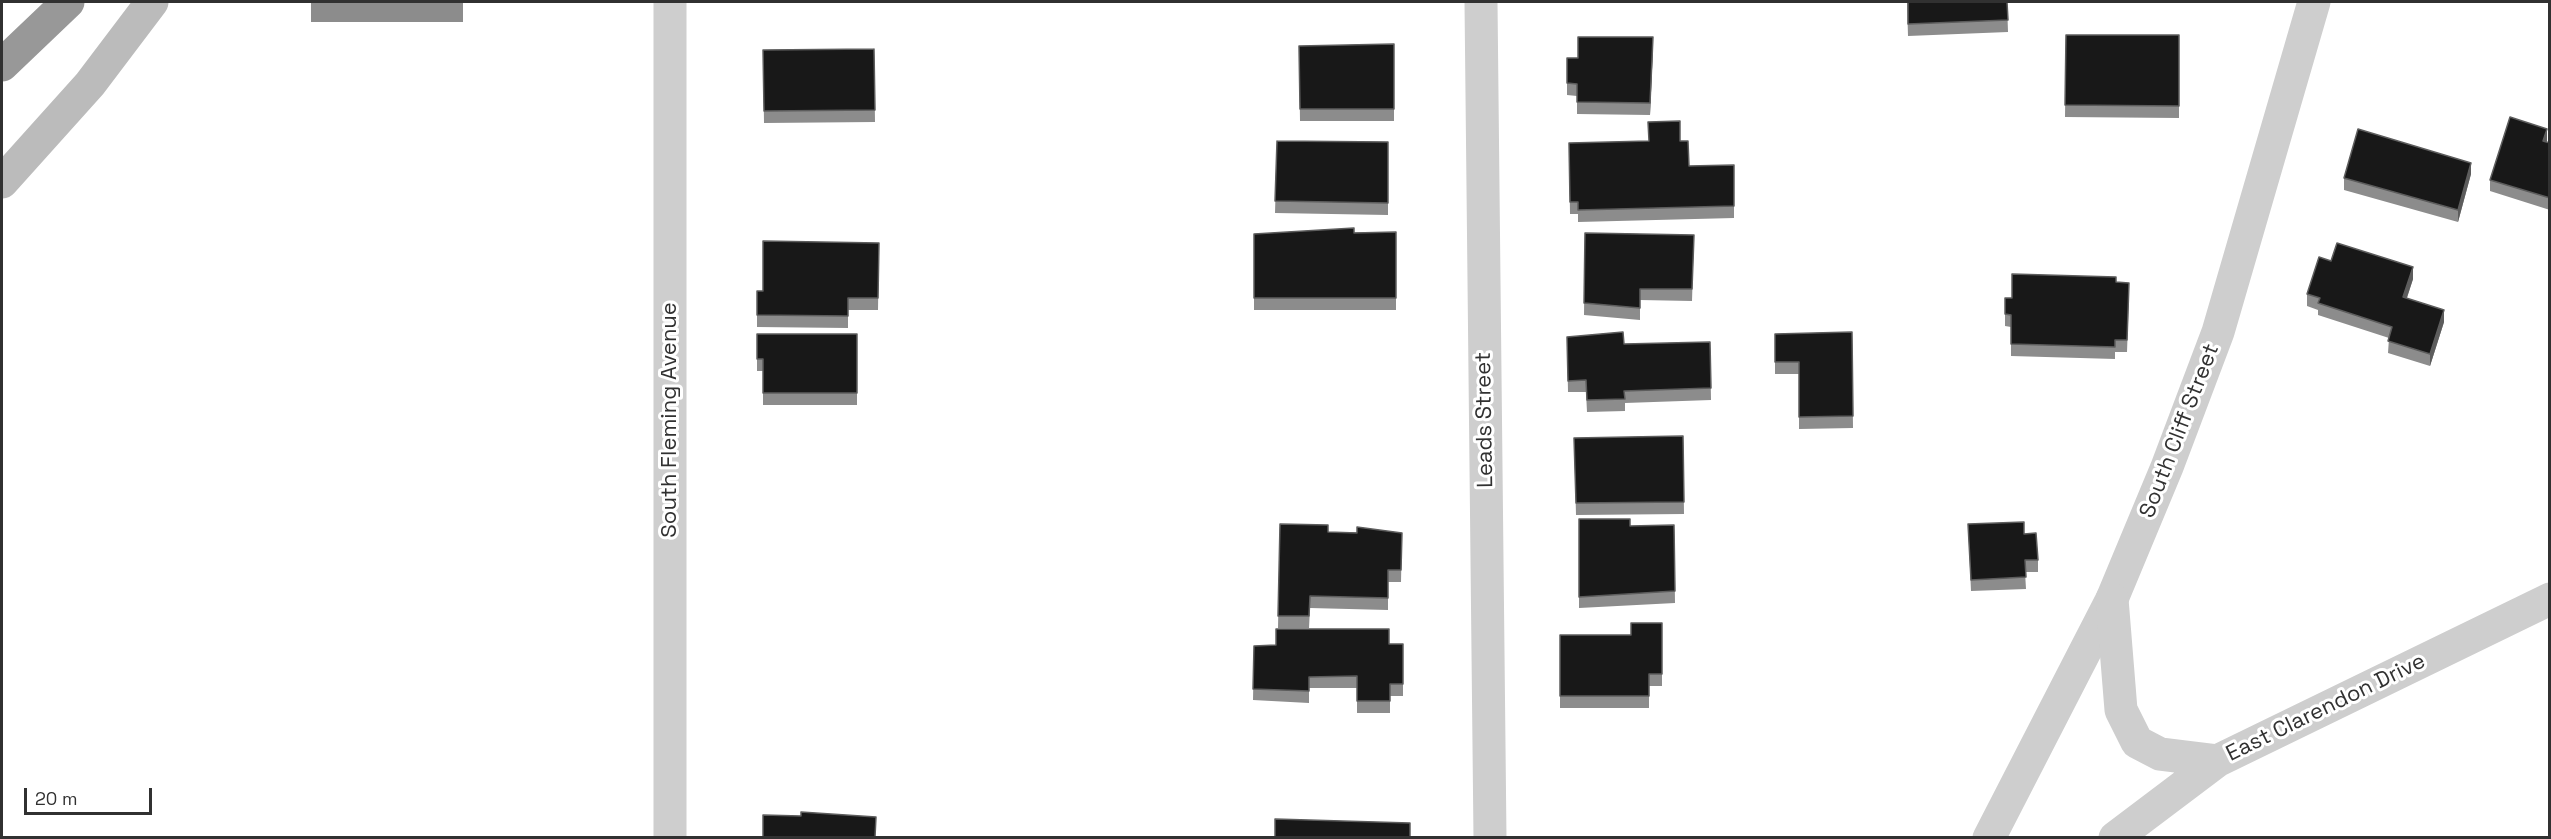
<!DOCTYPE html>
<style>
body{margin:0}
#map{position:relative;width:2551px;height:839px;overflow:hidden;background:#fff;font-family:"Space Grotesk",sans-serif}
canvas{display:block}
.frame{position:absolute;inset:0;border:3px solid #313131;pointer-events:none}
.scale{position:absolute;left:24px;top:788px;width:128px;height:27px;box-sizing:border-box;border:3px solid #313131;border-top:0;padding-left:8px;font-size:18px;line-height:21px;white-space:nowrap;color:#313131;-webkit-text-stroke:4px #fff;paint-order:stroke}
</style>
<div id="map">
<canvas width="2551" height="839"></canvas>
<div class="frame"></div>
<div class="scale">20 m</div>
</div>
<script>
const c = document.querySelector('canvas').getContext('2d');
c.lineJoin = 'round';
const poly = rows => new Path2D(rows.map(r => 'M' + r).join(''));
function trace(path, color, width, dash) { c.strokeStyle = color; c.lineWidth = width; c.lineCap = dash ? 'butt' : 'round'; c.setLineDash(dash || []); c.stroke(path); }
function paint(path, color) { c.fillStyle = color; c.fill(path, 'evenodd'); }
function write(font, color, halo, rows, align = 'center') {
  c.font = font + ' "Space Grotesk",sans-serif'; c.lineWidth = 6; c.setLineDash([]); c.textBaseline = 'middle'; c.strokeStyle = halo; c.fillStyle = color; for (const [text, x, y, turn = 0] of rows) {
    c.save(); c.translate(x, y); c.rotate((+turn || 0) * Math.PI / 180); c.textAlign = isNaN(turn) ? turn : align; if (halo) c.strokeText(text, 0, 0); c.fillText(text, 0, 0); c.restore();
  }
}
const minor = poly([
 [1481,2,1490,838],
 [670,838,670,2],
 [1989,838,2112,599,2167,467,2218,332,2314,2]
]);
const tertiary = poly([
 [2112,599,2121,710,2137,742,2160,754,2217,761],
 [2115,838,2217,761,2550,599]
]);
const secondary = poly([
 [2,182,90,84,152,2]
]);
const motorway = poly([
 [2,65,68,2]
]);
const wall = poly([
 [311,2,463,2,463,22,311,22],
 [1907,2,2007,2,2008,32,1908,36],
 [2066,35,2179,35,2179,118,2065,117],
 [1394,44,1394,121,1300,121,1299,46],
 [1653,48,1650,115,1577,114,1577,96,1567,95,1567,58,1578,58],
 [874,49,875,122,764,123,763,50],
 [1277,141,1388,142,1388,215,1275,213],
 [1680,141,1689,166,1734,165,1734,218,1578,222,1578,214,1570,214,1569,143],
 [2547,142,2550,143,2550,210,2490,191,2490,180],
 [2471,174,2458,222,2344,190,2344,178],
 [1396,232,1396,310,1254,310,1254,234],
 [1585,233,1694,235,1692,301,1640,300,1640,320,1584,315],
 [879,243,878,310,848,310,848,328,757,327,757,291,763,291],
 [2331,261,2413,279,2407,298,2444,322,2430,366,2388,353,2389,338,2318,315,2318,310,2307,306,2307,294],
 [2116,282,2129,295,2127,352,2115,352,2115,359,2011,356,2011,327,2005,326,2005,298,2012,298],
 [1852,332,1853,428,1799,429,1799,374,1775,374,1775,334],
 [757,334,857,334,857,405,763,405,763,371,757,371],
 [1567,337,1624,344,1710,342,1711,400,1625,403,1625,411,1587,412,1586,392,1568,392],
 [1683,436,1684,514,1576,515,1574,438],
 [1579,519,1630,526,1674,525,1675,603,1579,608],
 [1280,524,1328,532,1402,533,1401,582,1388,582,1388,610,1310,608,1309,628,1278,628],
 [1968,524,2024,534,2038,560,2038,572,2025,572,2026,589,1971,591],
 [1662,623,1662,686,1649,686,1649,708,1560,708,1560,635,1631,635],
 [1403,644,1403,696,1390,696,1390,713,1357,713,1357,688,1309,688,1309,703,1253,700,1254,646]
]);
const shadedWall = poly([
 [1653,37,1653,48,1650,115,1650,103],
 [2547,129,2547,141,2543,153,2543,141],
 [2471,163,2471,174,2458,222,2458,210],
 [2413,267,2413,279,2403,309,2403,297],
 [2444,310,2444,322,2430,366,2430,354]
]);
const building = poly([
 [1908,2,2007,2,2008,20,1908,24,1908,2],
 [2066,35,2179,35,2179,106,2065,105,2066,35],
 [1578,37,1653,37,1650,103,1577,102,1577,84,1567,83,1567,58,1578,58,1578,37],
 [1394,44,1394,109,1300,109,1299,46,1394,44],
 [874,49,875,110,764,111,763,50,874,49],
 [2510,117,2547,129,2543,141,2550,143,2550,198,2490,180,2510,117],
 [1680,121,1680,141,1688,141,1689,166,1734,165,1734,206,1578,210,1578,202,1570,202,1569,143,1649,141,1648,122,1680,121],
 [2358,129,2471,163,2458,210,2344,178,2358,129],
 [1277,141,1388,142,1388,203,1275,201,1277,141],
 [1354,228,1354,233,1396,232,1396,298,1254,298,1254,234,1354,228],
 [1585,233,1694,235,1692,289,1640,289,1640,308,1584,303,1585,233],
 [763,241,879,243,878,298,848,298,848,316,757,315,757,291,763,291,763,241],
 [2337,243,2413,267,2403,297,2444,310,2430,354,2388,341,2392,327,2318,303,2320,298,2307,294,2319,257,2331,261,2337,243],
 [2012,274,2116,277,2116,282,2129,283,2127,340,2115,340,2115,347,2011,344,2011,315,2005,314,2005,298,2012,298,2012,274],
 [1623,332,1624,344,1710,342,1711,388,1624,391,1625,399,1587,400,1586,380,1568,381,1567,337,1623,332],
 [1852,332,1853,416,1799,417,1799,362,1775,362,1775,334,1852,332],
 [757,334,857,334,857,393,763,393,763,359,757,359,757,334],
 [1683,436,1684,502,1576,503,1574,438,1683,436],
 [1579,519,1630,519,1630,526,1674,525,1675,591,1579,597,1579,519],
 [2024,522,2024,534,2036,533,2038,560,2025,560,2026,577,1971,580,1968,524,2024,522],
 [1280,524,1328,525,1328,532,1357,533,1357,527,1402,533,1401,570,1388,570,1388,598,1310,596,1309,616,1278,616,1280,524],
 [1631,623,1662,623,1662,674,1649,674,1649,696,1560,696,1560,635,1631,635,1631,623],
 [1276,629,1389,629,1389,644,1403,644,1403,684,1390,684,1390,701,1357,701,1357,676,1309,677,1309,691,1253,689,1254,646,1276,645,1276,629],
 [801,812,876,817,875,837,763,837,763,815,801,816,801,812],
 [1275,819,1410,823,1410,837,1275,837,1275,819]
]);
const streetNames = [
 ["South Fleming Avenue",670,420,-90],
 ["Leads Street",1485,420,-91],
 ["South Cliff Street",2180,431,-69],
 ["East Clarendon Drive",2326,708,-26]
];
trace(minor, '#cecece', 33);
trace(tertiary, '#cecece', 33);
trace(secondary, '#bbb', 33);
trace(motorway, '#989898', 33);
paint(wall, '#8c8c8c');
paint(shadedWall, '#5d5d5d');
paint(building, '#181818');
trace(building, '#5d5d5d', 1.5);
write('22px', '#313131', '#fff', streetNames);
</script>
